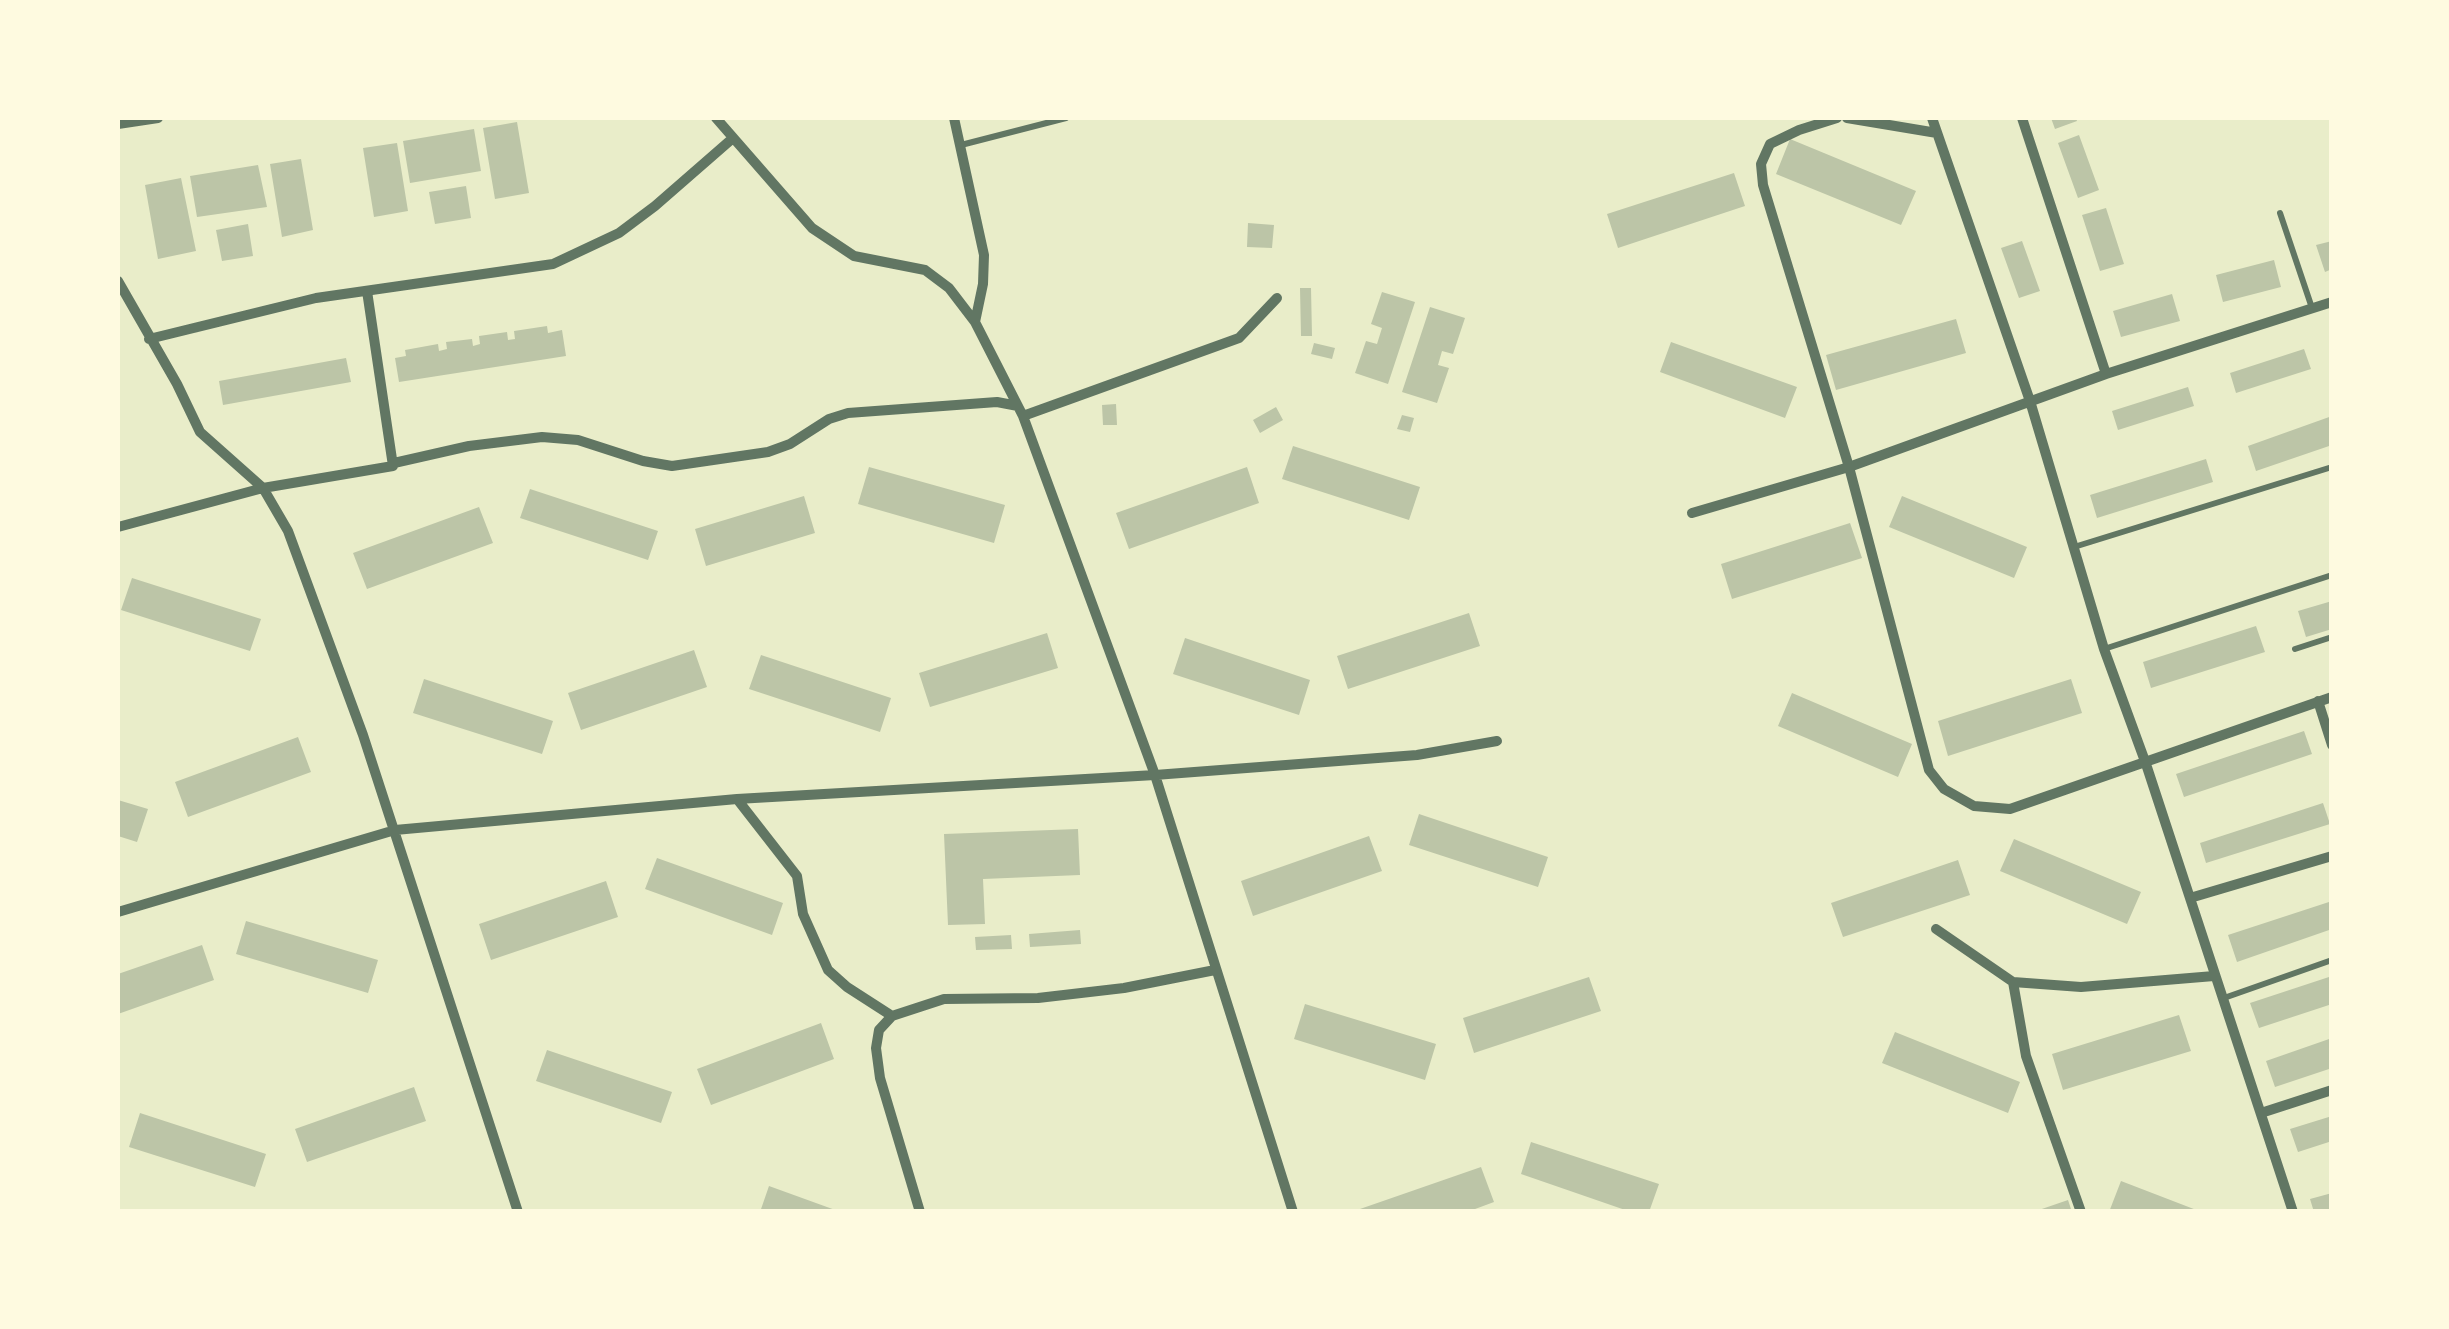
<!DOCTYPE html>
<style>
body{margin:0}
#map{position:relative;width:2449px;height:1329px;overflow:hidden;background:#e9edc9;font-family:"Archivo Narrow",sans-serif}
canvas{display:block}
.frame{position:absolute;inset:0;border:120px solid #fefae0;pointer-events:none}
</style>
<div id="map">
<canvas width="2449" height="1329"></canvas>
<div class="frame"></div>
</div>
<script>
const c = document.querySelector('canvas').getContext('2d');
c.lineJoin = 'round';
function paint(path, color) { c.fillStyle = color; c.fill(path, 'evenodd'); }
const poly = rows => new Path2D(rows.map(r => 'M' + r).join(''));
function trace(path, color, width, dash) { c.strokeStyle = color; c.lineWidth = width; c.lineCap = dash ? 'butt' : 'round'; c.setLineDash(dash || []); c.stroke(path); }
const building = poly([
 [2051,118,2076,118,2077,121,2055,129],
 [517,122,529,193,495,199,483,128],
 [474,129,481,171,410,183,403,141],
 [2079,135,2099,190,2078,198,2058,143],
 [1790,139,1916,191,1901,225,1776,174],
 [397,143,408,211,374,217,363,148],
 [301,159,313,230,282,237,270,164],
 [258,165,267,207,197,217,190,176],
 [1734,173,1745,206,1618,248,1607,214],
 [181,178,196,251,158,259,145,185],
 [466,186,471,218,435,224,429,192],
 [2106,208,2124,264,2100,271,2082,215],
 [1248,223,1274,225,1272,248,1247,247],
 [248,224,253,256,222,261,216,230],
 [2022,241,2040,291,2019,298,2001,248],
 [2332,241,2332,269,2325,272,2316,245],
 [2274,260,2281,287,2223,302,2216,275],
 [1300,288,1311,288,1312,336,1301,336],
 [1382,292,1415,302,1388,384,1355,373,1366,341,1377,344,1382,328,1371,324],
 [2172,294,2180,321,2121,337,2113,311],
 [1430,307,1465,318,1453,354,1442,351,1438,365,1449,368,1437,403,1402,392],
 [1956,319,1966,353,1836,390,1826,355],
 [547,326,548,333,562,330,566,356,399,382,395,358,406,356,405,350,438,344,439,351,447,349,446,342,472,339,473,346,480,344,479,336,507,332,508,340,515,339,514,331],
 [1671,342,1797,387,1785,418,1660,372],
 [1314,343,1335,348,1332,359,1311,354],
 [2304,349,2311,369,2236,393,2230,373],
 [346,358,351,382,223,405,219,381],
 [2188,387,2194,406,2118,430,2112,411],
 [1116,404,1117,425,1103,425,1102,405],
 [1276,407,1283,420,1260,433,1253,420],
 [1402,415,1414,418,1410,432,1397,429],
 [2332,416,2332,445,2256,471,2248,446],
 [1293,446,1420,487,1409,520,1282,479],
 [2206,459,2213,482,2097,518,2090,495],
 [869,467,1005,505,994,543,858,504],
 [1247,467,1259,503,1129,549,1116,513],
 [530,489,658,531,648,560,520,518],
 [804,496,815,533,706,566,695,529],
 [1902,496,2027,547,2014,578,1889,527],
 [479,507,493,543,367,589,353,553],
 [1850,523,1862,558,1732,599,1721,564],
 [132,578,261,619,250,651,121,610],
 [2332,601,2332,629,2306,637,2298,611],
 [1469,613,1480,646,1348,689,1337,656],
 [2256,626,2265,652,2151,688,2143,662],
 [1047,633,1058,668,930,707,919,673],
 [1185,638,1310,680,1299,715,1173,674],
 [694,650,707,687,581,730,568,693],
 [761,655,891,698,880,732,749,689],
 [424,679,553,721,542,754,413,713],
 [2071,679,2082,713,1948,756,1938,721],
 [1792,693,1912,744,1898,777,1778,726],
 [2304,731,2312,754,2184,797,2176,774],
 [298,737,311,772,188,817,175,782],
 [118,800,148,809,137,842,118,836],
 [2323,803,2330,824,2206,863,2200,843],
 [1419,814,1548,857,1538,887,1409,845],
 [1078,829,1080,875,983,879,985,924,948,925,944,834],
 [1369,836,1382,871,1253,916,1241,881],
 [2014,839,2141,892,2127,924,2000,871],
 [657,858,783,903,772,935,645,889],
 [1958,860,1970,895,1843,937,1831,903],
 [606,881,618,917,491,960,479,924],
 [2332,901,2332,929,2237,962,2228,935],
 [246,921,378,960,368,993,236,954],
 [1080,930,1081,944,1030,947,1029,934],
 [1011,935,1012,949,976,950,975,937],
 [202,945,214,980,118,1014,118,974],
 [2332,976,2332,1004,2259,1028,2250,1003],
 [1589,977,1601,1011,1474,1053,1463,1018],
 [1305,1004,1436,1044,1425,1080,1294,1039],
 [2179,1015,2191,1051,2063,1090,2052,1054],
 [821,1023,834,1059,711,1105,697,1069],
 [1895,1032,2020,1082,2008,1113,1882,1063],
 [2332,1038,2332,1068,2275,1087,2266,1061],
 [547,1050,672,1092,661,1123,536,1081],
 [414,1087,426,1121,307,1162,295,1129],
 [140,1113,266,1154,255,1187,129,1147],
 [2332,1116,2332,1141,2298,1152,2290,1129],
 [1531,1142,1659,1184,1649,1212,1631,1212,1521,1174],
 [1481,1167,1494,1202,1467,1212,1361,1212,1360,1209],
 [2121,1181,2199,1211,2199,1212,2109,1212],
 [769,1186,838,1211,838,1212,760,1212],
 [2332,1193,2332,1212,2314,1212,2310,1199],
 [2068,1200,2072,1212,2036,1212,2036,1211]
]);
const service = poly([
 [961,145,1066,118],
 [2280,213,2312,308],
 [2074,547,2332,467],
 [2104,649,2332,575],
 [2295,649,2332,637],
 [2224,998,2332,960]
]);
const minor = poly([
 [716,118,812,228,854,256,925,270,949,288,975,322],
 [954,118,984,255,983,284,975,322,1023,416,1155,775,1293,1212],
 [1837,118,1799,130,1770,144,1761,164,1763,185,1849,467,1929,770,1944,789,1974,806,2010,809,2332,697],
 [1847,118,1937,133],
 [1932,118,2030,401,2104,649,2146,764,2293,1212],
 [2022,118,2106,374],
 [118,124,158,118],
 [118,281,177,384,200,432,263,488,288,531,363,735,518,1212],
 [149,339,316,298,553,264,619,233,655,206,733,138],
 [1023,416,1239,338,1277,298],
 [394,463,469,446,542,437,578,440,643,461,672,466,768,452,790,444,829,419,848,413,997,402,1018,406],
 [1692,513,1849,467,2106,374,2332,302],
 [118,527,263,488,393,466,367,291],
 [2318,701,2332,745],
 [737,799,797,876,803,914,828,970,847,987,892,1016],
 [2190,898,2332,856],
 [118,912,395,830,737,799,1155,775,1417,755,1497,741],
 [1936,929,2013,982,2081,987,2214,976],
 [2013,982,2026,1056,2081,1212],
 [2261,1113,2332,1090],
 [920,1212,880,1078,876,1048,879,1030,892,1016,944,999,1038,998,1124,988,1215,970]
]);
paint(building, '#bcc5a7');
trace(service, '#617663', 6);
trace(minor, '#617663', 10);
</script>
